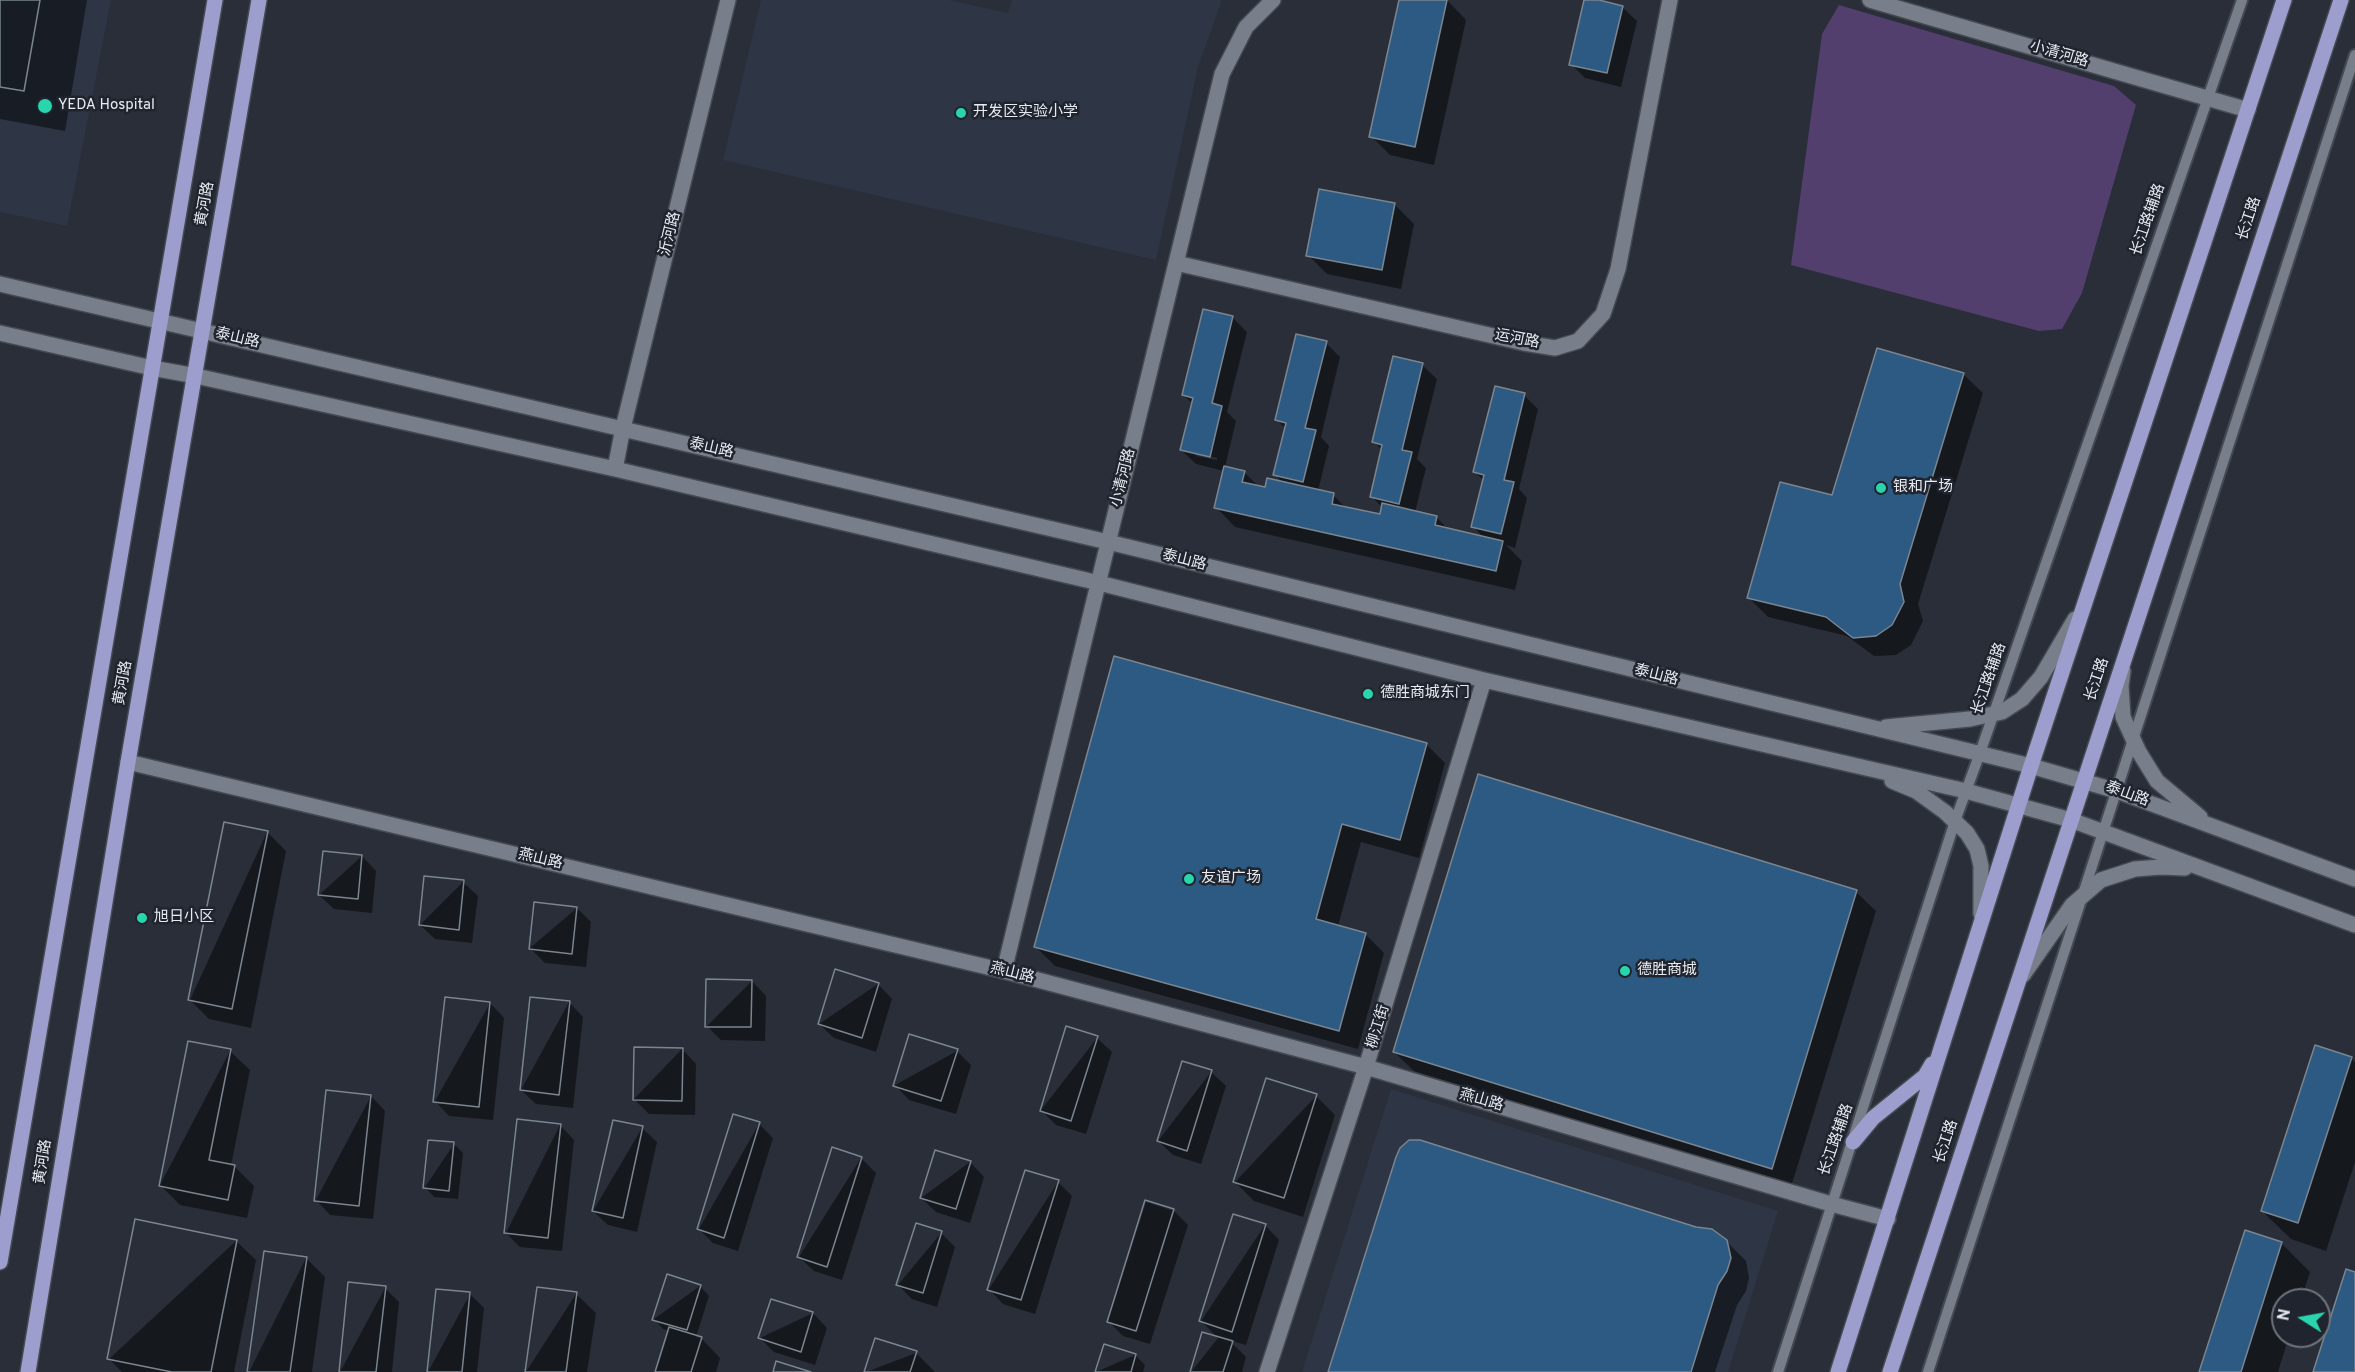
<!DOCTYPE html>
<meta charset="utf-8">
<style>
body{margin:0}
#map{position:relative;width:2355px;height:1372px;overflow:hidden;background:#292e38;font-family:Overpass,sans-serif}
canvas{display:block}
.north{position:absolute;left:2271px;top:1288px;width:60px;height:60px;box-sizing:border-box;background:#1f242e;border:2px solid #6f747c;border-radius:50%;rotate:281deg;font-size:16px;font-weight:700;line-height:24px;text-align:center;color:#e7ebf1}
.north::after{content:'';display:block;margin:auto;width:21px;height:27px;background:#29d5ad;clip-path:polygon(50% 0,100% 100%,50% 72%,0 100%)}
</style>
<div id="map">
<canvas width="2355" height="1372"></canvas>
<div class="north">N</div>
</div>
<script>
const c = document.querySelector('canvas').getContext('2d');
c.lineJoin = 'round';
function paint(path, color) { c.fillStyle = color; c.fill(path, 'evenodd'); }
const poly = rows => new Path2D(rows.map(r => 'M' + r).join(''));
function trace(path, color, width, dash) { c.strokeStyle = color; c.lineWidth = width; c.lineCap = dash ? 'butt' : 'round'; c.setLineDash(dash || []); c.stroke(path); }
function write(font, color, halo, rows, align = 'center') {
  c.font = font + ' Overpass,"Noto Sans SC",sans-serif'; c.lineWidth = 5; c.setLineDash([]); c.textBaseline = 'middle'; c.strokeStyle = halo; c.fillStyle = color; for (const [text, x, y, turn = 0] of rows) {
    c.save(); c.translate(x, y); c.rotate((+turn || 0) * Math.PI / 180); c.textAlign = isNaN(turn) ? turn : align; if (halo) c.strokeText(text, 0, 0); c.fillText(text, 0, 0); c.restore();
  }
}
const built = poly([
 [0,0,111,0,67,226,0,212],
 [761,0,949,0,1008,13,1012,0,1222,0,1198,67,1156,260,723,160],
 [1391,1089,1778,1211,1728,1372,1302,1372]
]);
const green = poly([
 [1839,5,2114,86,2136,105,2082,293,2062,329,2039,331,1791,265,1822,34]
]);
const shadow = poly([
 [0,0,87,0,65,131,0,119],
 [1400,0,1447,0,1466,20,1434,165,1390,155,1371,136],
 [1586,0,1622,7,1637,21,1621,87,1585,78,1571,64],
 [1321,190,1395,205,1414,224,1401,289,1327,274,1308,255],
 [1204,311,1233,318,1247,332,1227,412,1236,421,1225,467,1244,472,1259,487,1266,489,1284,484,1275,474,1286,429,1277,420,1326,343,1340,357,1321,437,1329,446,1318,491,1333,495,1347,509,1381,516,1383,508,1371,496,1383,451,1374,442,1422,365,1437,379,1417,459,1426,468,1415,512,1436,517,1449,530,1484,538,1473,526,1484,481,1475,472,1524,395,1538,409,1519,489,1527,498,1515,548,1506,545,1522,561,1515,590,1235,527,1216,507,1224,471,1196,464,1181,450,1193,404,1183,395],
 [1196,453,1217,458,1217,460,1196,456],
 [1963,374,1983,393,1918,604,1923,621,1911,645,1896,655,1874,656,1847,636,1768,617,1749,598,1833,497],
 [1426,744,1445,763,1419,858,1361,842,1338,926,1365,934,1384,953,1358,1049,1055,966,1035,946],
 [267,832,286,851,251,1028,209,1019,190,1000],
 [362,856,376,871,372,913,334,909,319,895],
 [463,882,478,896,472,943,435,939,420,925],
 [1856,892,1876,911,1791,1187,1414,1071,1394,1052],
 [577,908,591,922,586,967,545,963,530,948],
 [752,981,766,996,765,1041,721,1040,707,1026],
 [878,984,892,999,876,1052,834,1038,819,1024],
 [569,1002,583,1017,573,1108,536,1104,521,1090],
 [490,1003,504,1018,493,1120,449,1116,435,1101],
 [1097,1038,1112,1052,1086,1134,1056,1125,1041,1110],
 [682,1049,696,1064,695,1115,649,1114,634,1099],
 [230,1051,250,1070,231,1166,234,1166,254,1186,247,1218,180,1205,160,1185],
 [957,1051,971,1065,956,1114,909,1100,895,1085],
 [2351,1058,2355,1062,2355,1162,2326,1251,2291,1239,2262,1211],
 [1211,1072,1226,1086,1201,1164,1173,1155,1158,1141],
 [371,1096,385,1111,373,1219,330,1215,316,1200],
 [1316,1096,1335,1115,1303,1217,1254,1201,1235,1182],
 [759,1124,773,1138,738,1251,713,1243,699,1229],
 [560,1125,574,1140,562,1251,520,1247,506,1233],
 [642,1128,657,1142,637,1232,608,1225,593,1211],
 [454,1144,463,1153,458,1199,434,1197,425,1187],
 [861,1158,876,1173,842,1280,814,1271,799,1257],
 [970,1162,984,1177,970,1223,936,1212,921,1198],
 [1058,1182,1072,1196,1035,1314,1003,1304,989,1289],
 [1146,1202,1174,1211,1188,1225,1150,1344,1123,1336,1108,1321],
 [1265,1225,1279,1240,1246,1345,1229,1340,1246,1357,1242,1372,1191,1372,1218,1338,1201,1321],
 [941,1233,955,1247,937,1307,912,1299,898,1285],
 [236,1241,256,1260,234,1372,122,1372,109,1359],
 [1726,1241,1746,1261,1749,1278,1746,1291,1737,1305,1715,1372,1330,1372],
 [2282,1244,2310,1272,2301,1300,2283,1300,2283,1336,2289,1336,2278,1372,2201,1372],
 [306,1258,325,1277,312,1372,249,1372],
 [700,1286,709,1296,696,1337,701,1338,720,1358,716,1372,656,1372,669,1331,663,1329,654,1319],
 [385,1288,399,1302,392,1372,340,1372],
 [470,1294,484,1308,477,1372,428,1372],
 [576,1294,596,1313,587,1372,526,1372],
 [813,1313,827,1328,815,1365,774,1352,760,1338],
 [916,1353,935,1372,866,1372],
 [1135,1355,1145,1365,1143,1372,1096,1372]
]);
const building = poly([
 [0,0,40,0,24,91,0,87,0,0],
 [0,0,40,0,24,91,0,87,0,0],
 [1399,0,1447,0,1415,147,1369,137,1399,0],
 [1584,0,1599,0,1623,6,1607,73,1569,65,1584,0],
 [1319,189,1395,203,1382,270,1306,256,1319,189],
 [1203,309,1233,316,1212,403,1222,406,1210,457,1180,450,1193,398,1182,395,1203,309],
 [1296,334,1327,341,1305,428,1316,430,1303,482,1273,475,1286,423,1275,420,1296,334],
 [1877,348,1964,373,1900,584,1904,602,1892,625,1876,636,1853,638,1826,617,1747,598,1780,482,1832,495,1877,348],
 [1393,356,1423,363,1402,450,1412,452,1399,504,1370,497,1382,445,1372,442,1393,356],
 [1495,386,1525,393,1504,480,1514,482,1501,534,1471,527,1484,475,1473,472,1495,386],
 [1224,466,1245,471,1242,482,1265,487,1267,478,1334,493,1332,504,1380,514,1382,503,1437,516,1435,525,1503,541,1496,571,1214,508,1224,466],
 [1114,656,1427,743,1400,840,1342,824,1316,919,1366,933,1339,1031,1034,947,1114,656],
 [1478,774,1857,890,1772,1169,1393,1052,1478,774],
 [224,822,268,831,232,1009,188,1000,224,822],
 [224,822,268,831,232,1009,188,1000,224,822],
 [323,851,362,855,358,899,318,895,323,851],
 [323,851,362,855,358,899,318,895,323,851],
 [424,876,464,880,459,930,419,925,424,876],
 [424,876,464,880,459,930,419,925,424,876],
 [534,902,577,907,572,954,529,949,534,902],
 [534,902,577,907,572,954,529,949,534,902],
 [835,969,879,983,862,1038,818,1024,835,969],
 [835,969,879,983,862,1038,818,1024,835,969],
 [706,979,752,980,751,1027,705,1027,706,979],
 [706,979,752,980,751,1027,705,1027,706,979],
 [445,997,490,1002,479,1107,433,1102,445,997],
 [445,997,490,1002,479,1107,433,1102,445,997],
 [530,997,570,1001,559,1095,520,1090,530,997],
 [530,997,570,1001,559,1095,520,1090,530,997],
 [1066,1026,1098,1036,1071,1121,1040,1111,1066,1026],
 [1066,1026,1098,1036,1071,1121,1040,1111,1066,1026],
 [909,1034,958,1049,941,1101,893,1086,909,1034],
 [909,1034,958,1049,941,1101,893,1086,909,1034],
 [188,1041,231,1049,209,1160,235,1165,228,1200,159,1186,188,1041],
 [188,1041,231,1049,209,1160,235,1165,228,1200,159,1186,188,1041],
 [2315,1045,2352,1057,2298,1223,2261,1211,2315,1045],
 [634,1047,683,1048,682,1101,633,1100,634,1047],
 [634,1047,683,1048,682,1101,633,1100,634,1047],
 [1182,1061,1212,1070,1187,1151,1157,1141,1182,1061],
 [1182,1061,1212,1070,1187,1151,1157,1141,1182,1061],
 [1266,1078,1317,1094,1284,1198,1233,1182,1266,1078],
 [1266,1078,1317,1094,1284,1198,1233,1182,1266,1078],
 [326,1090,371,1095,359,1206,314,1201,326,1090],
 [326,1090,371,1095,359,1206,314,1201,326,1090],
 [733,1114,760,1122,724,1238,697,1229,733,1114],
 [733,1114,760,1122,724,1238,697,1229,733,1114],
 [517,1119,561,1124,548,1238,504,1233,517,1119],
 [517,1119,561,1124,548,1238,504,1233,517,1119],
 [613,1120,643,1126,623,1218,592,1211,613,1120],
 [613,1120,643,1126,623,1218,592,1211,613,1120],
 [428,1140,454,1142,449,1191,423,1188,428,1140],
 [428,1140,454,1142,449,1191,423,1188,428,1140],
 [1409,1140,1420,1140,1696,1227,1712,1229,1727,1240,1731,1258,1727,1271,1718,1285,1691,1372,1328,1372,1396,1157,1400,1148,1409,1140],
 [832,1147,862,1157,827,1267,797,1257,832,1147],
 [832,1147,862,1157,827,1267,797,1257,832,1147],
 [935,1150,971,1161,956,1209,920,1198,935,1150],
 [935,1150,971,1161,956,1209,920,1198,935,1150],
 [1025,1170,1059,1180,1021,1300,987,1290,1025,1170],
 [1025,1170,1059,1180,1021,1300,987,1290,1025,1170],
 [1145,1200,1174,1209,1136,1331,1107,1322,1145,1200],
 [1145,1200,1174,1209,1136,1331,1107,1322,1145,1200],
 [1233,1214,1266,1224,1232,1332,1199,1321,1233,1214],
 [1233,1214,1266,1224,1232,1332,1199,1321,1233,1214],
 [135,1219,237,1240,211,1372,172,1372,107,1359,135,1219],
 [135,1219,237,1240,211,1372,172,1372,107,1359,135,1219],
 [916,1223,942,1231,923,1293,896,1285,916,1223],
 [916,1223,942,1231,923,1293,896,1285,916,1223],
 [2245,1230,2282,1242,2241,1372,2199,1372,2245,1230],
 [264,1251,307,1257,290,1372,247,1372,264,1251],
 [264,1251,307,1257,290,1372,247,1372,264,1251],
 [2346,1269,2355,1272,2355,1372,2313,1372,2346,1269],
 [667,1274,701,1285,687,1330,652,1320,667,1274],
 [667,1274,701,1285,687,1330,652,1320,667,1274],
 [348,1282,386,1286,376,1372,339,1372,348,1282],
 [348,1282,386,1286,376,1372,339,1372,348,1282],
 [537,1287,577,1292,566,1372,525,1372,537,1287],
 [537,1287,577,1292,566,1372,525,1372,537,1287],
 [436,1289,470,1292,462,1372,427,1372,436,1289],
 [436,1289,470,1292,462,1372,427,1372,436,1289],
 [771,1299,813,1312,801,1352,758,1338,771,1299],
 [771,1299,813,1312,801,1352,758,1338,771,1299],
 [669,1327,702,1337,691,1372,655,1372,669,1327],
 [669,1327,702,1337,691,1372,655,1372,669,1327],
 [1202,1332,1233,1341,1223,1372,1190,1372,1202,1332],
 [1202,1332,1233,1341,1223,1372,1190,1372,1202,1332],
 [875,1338,917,1351,910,1372,864,1372,875,1338],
 [875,1338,917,1351,910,1372,864,1372,875,1338],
 [1104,1344,1136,1354,1131,1372,1095,1372,1104,1344],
 [1104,1344,1136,1354,1131,1372,1095,1372,1104,1344],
 [776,1361,811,1372,773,1372,776,1361],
 [776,1361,811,1372,773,1372,776,1361]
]);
const lane = poly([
 [1778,1372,1955,821,1980,753,2242,0],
 [1928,1372,2355,55]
]);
const street = poly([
 [1870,0,2248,110],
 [1176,263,1524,343,1555,348,1578,341,1603,314,1618,269,1670,0],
 [1004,971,1222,74,1246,27,1273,0]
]);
const secondary = poly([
 [0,284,1108,542,2031,766,2117,791,2355,879],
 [0,333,152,368,196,376,615,469,1099,583,1484,680,1966,791,2071,820,2355,925],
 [615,469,623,428,728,0],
 [2123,671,2121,686,2123,717,2139,752,2157,781,2200,817],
 [1886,727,1970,719,2002,712,2022,699,2041,677,2075,619],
 [128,762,1004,971,1366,1067,1831,1204,1888,1219],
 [1892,781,1916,791,1945,812,1967,833,1977,849,1981,866,1981,914],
 [2023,975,2072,905,2101,880,2135,869,2161,867,2185,868],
 [1267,1372,1366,1067,1484,680]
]);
const primary = poly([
 [1853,1142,1873,1118,1925,1076,1932,1064],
 [0,1262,215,0],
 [28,1372,128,762,259,0],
 [1838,1372,2031,766,2284,0],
 [1890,1372,2341,0]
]);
const markers = [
 [45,106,8,"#29d5ad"],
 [961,113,6,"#29d5ad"],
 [1881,488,6,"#29d5ad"],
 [1368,694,6,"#29d5ad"],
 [1189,879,6,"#29d5ad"],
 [142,918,6,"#29d5ad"],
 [1625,971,6,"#29d5ad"]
];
const streetNames = [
 ["小清河路",2059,55,16],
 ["黄河路",206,204,-80],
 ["长江路",2250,219,-72],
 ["长江路辅路",2149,220,-71],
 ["沂河路",671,234,-76],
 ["泰山路",237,339,13],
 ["运河路",1517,340,11],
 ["泰山路",711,449,13],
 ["小清河路",1124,478,-76],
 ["泰山路",1184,561,14],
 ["泰山路",1656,676,14],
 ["长江路辅路",1990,679,-71],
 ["长江路",2098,680,-72],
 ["黄河路",124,683,-80],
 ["泰山路",2127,795,20],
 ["燕山路",540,860,13],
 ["燕山路",1012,974,14],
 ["柳江街",1379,1027,-73],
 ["燕山路",1481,1101,16],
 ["长江路辅路",1837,1140,-71],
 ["长江路",1947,1142,-72],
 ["黄河路",44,1162,-81]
];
const poiNames = [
 ["YEDA Hospital",58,106],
 ["开发区实验小学",973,113],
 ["银和广场",1893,488],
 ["德胜商城东门",1380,694],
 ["友谊广场",1201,879],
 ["旭日小区",154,918],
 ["德胜商城",1637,971]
];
paint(built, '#2e3545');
paint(green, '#523f6d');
paint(shadow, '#0007');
paint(building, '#2c5a82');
trace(building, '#7a858f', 1.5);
trace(lane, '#454951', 14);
trace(street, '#454951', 18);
trace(secondary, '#454951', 18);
trace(primary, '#454951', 18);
trace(lane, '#797e8b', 10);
trace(street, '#797e8b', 15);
trace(secondary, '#797e8b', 15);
trace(primary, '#9d9ece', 15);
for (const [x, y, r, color] of markers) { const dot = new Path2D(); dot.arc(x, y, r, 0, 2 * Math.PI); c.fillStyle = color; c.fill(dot); trace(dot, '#1f242e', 2); }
write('15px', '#e7ebf1', '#1f242e', streetNames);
write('15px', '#e7ebf1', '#1f242e', poiNames, 'left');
</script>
